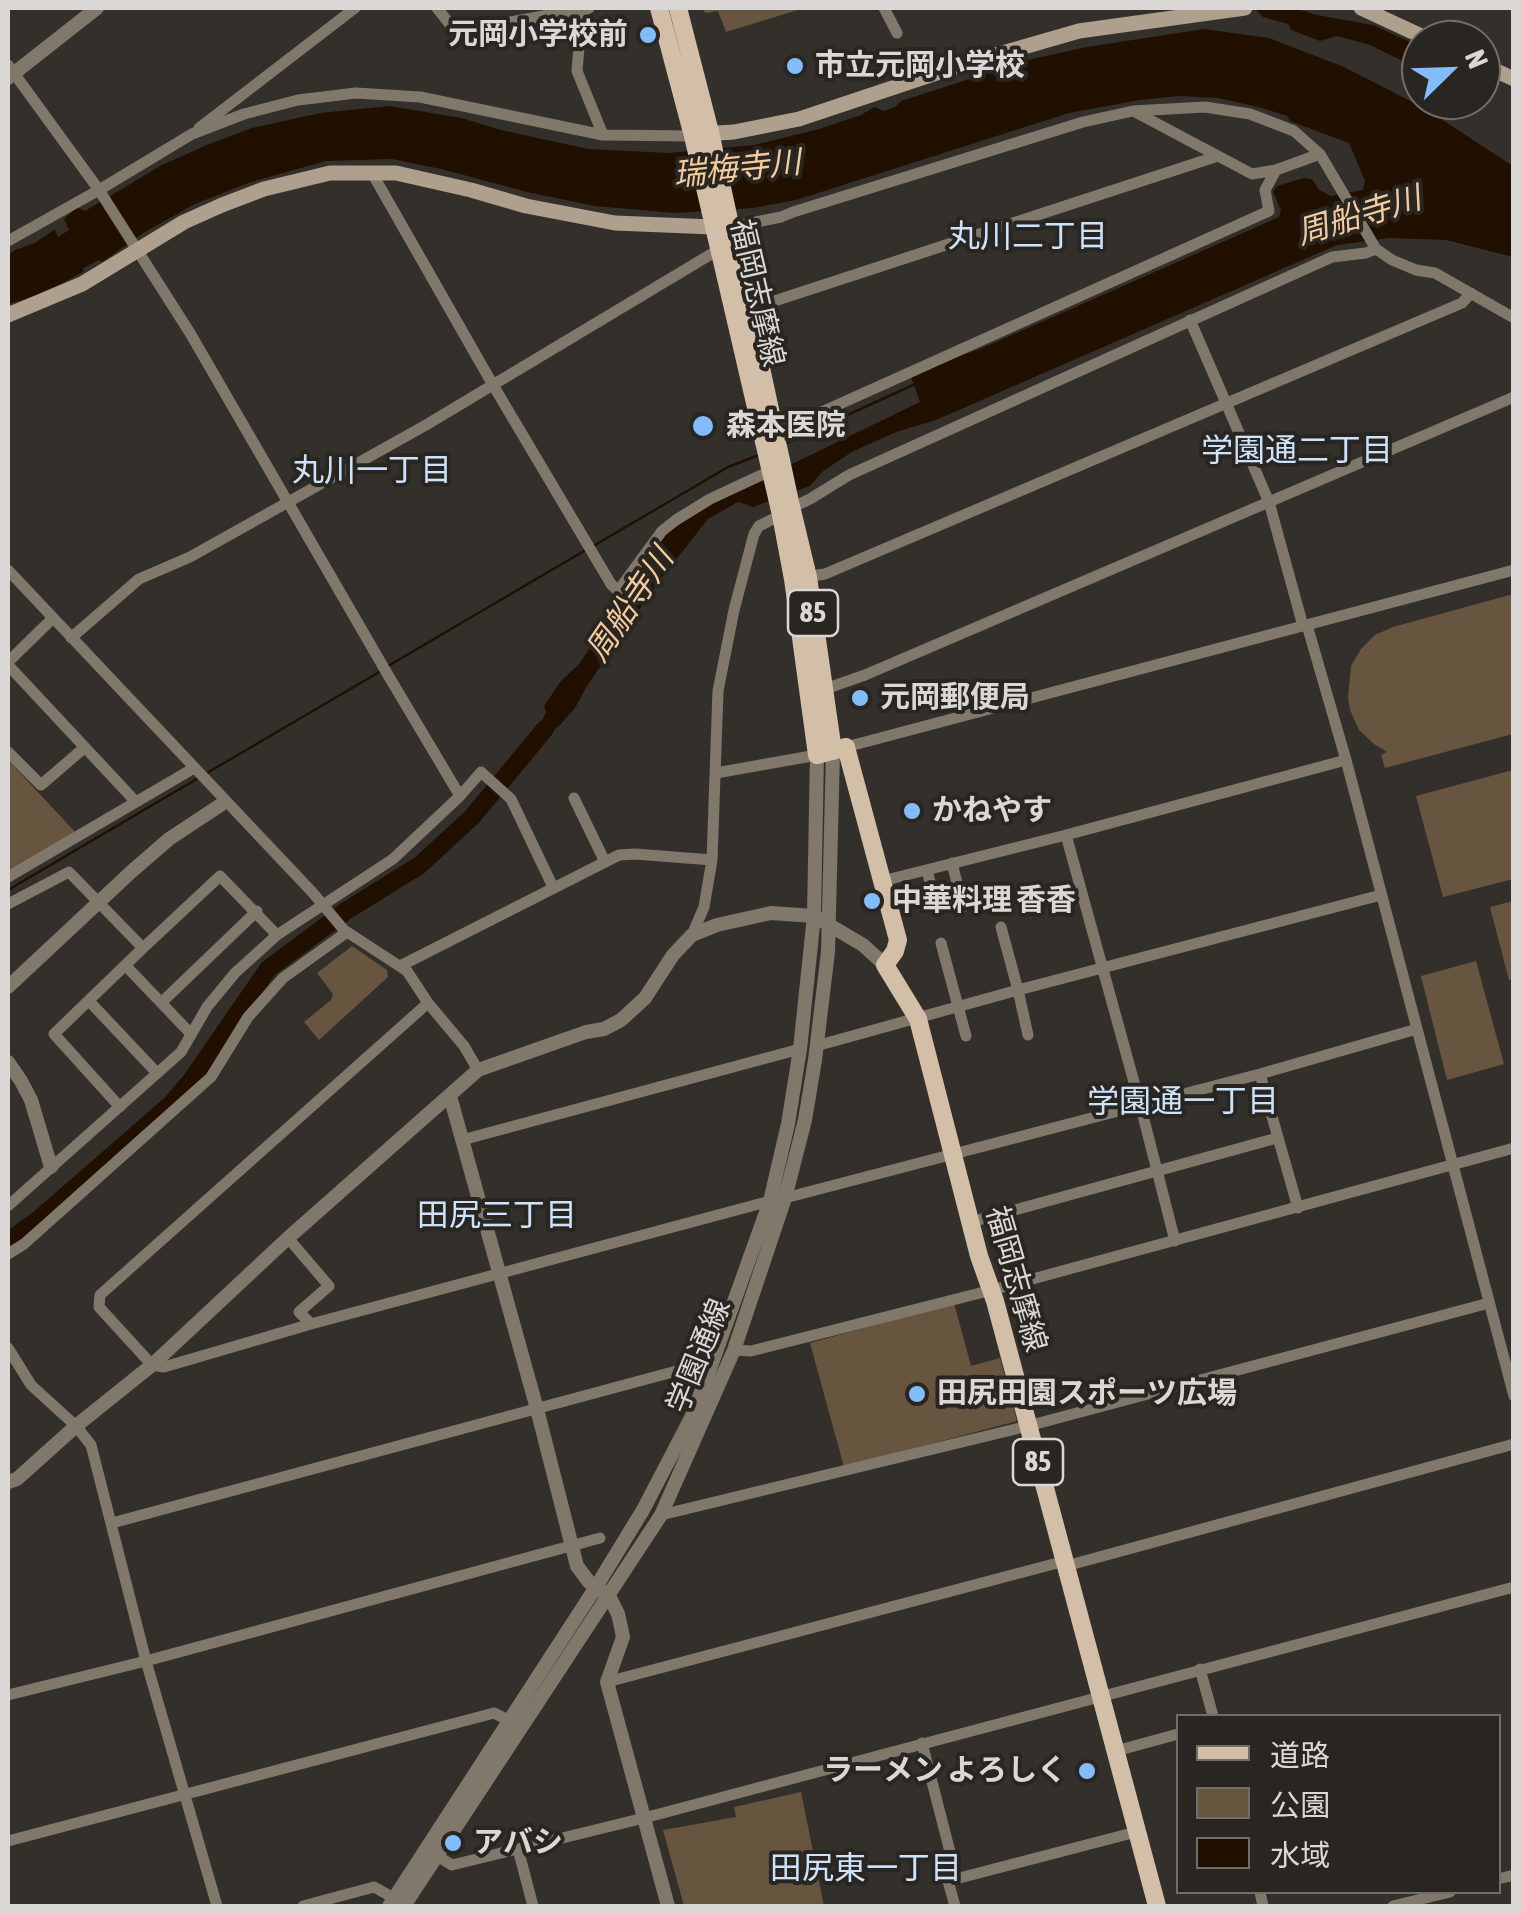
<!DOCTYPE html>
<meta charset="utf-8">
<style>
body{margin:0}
#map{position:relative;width:1521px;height:1914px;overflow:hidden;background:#33302b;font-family:"Asap Condensed","Noto Sans JP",sans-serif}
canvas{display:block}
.frame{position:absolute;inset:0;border:10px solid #dad7d5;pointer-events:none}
.legend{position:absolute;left:1176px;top:1714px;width:325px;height:180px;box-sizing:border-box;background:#292622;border:2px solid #706d6a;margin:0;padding:12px 18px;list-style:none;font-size:30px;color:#dad7d5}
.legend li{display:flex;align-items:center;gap:20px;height:50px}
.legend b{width:50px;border:2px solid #706d6a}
.north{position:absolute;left:1401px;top:20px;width:100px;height:100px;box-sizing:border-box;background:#292622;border:2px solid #706d6a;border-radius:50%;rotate:67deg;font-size:28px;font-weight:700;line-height:40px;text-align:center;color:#dad7d5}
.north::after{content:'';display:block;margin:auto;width:35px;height:45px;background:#82bcfa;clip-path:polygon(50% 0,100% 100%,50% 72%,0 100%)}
</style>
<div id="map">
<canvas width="1521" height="1914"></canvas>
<div class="frame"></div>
<ul class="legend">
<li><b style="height:12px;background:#d3bea7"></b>道路</li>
<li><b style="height:28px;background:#685540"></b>公園</li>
<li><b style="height:28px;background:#211000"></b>水域</li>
</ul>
<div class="north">N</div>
</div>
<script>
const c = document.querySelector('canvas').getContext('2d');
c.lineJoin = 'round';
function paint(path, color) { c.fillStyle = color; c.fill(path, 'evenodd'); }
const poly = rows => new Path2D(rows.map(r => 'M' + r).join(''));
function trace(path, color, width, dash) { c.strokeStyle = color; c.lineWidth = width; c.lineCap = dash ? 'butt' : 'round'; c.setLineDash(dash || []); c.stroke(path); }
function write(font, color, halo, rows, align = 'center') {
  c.font = font + ' "Asap Condensed","Noto Sans JP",sans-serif'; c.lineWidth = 8; c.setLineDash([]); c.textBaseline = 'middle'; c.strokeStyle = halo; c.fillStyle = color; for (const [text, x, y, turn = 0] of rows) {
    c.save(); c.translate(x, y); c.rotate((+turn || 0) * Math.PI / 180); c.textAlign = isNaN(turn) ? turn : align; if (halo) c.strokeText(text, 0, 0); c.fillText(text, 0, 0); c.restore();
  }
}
const green = poly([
 [703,8,800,8,801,9,726,32,718,11,705,13],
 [1513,594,1513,734,1385,768,1381,755,1387,752,1374,744,1359,730,1350,710,1348,698,1351,666,1361,649,1375,635,1393,627],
 [8,760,77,834,8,877],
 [1513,770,1513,879,1443,897,1416,796],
 [1513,901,1513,979,1509,980,1490,907],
 [352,946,387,970,388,977,319,1040,304,1022,331,1000,333,994,317,973],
 [1476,961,1504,1064,1447,1080,1421,976],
 [954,1303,971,1366,1000,1358,1017,1421,844,1467,810,1343],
 [801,1792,824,1906,684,1906,663,1830,736,1817,734,1807]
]);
const water = poly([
 [1254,8,1293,8,1317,15,1373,25,1421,47,1421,70,1370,45,1337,36,1320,41,1291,30,1288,24,1263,17],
 [1204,29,1269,38,1344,67,1424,108,1513,166,1513,257,1446,240,1389,238,1337,245,936,420,896,432,852,452,823,471,810,486,753,507,738,502,708,519,653,589,587,686,575,708,560,725,535,747,525,744,539,727,546,712,544,706,561,681,579,664,615,611,627,586,667,531,693,512,920,402,910,374,985,347,1279,217,1281,210,1273,192,1277,186,1304,178,1312,179,1319,190,1331,196,1363,190,1365,181,1349,143,1290,121,1287,116,1262,108,1218,98,1179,96,1140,100,1069,113,796,200,753,208,675,213,595,206,531,193,441,169,392,159,326,161,251,182,195,204,145,232,102,262,99,260,84,268,83,272,66,281,35,296,8,304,8,255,15,250,35,243,55,229,58,237,69,230,64,219,76,207,85,211,162,165,209,144,252,128,320,113,389,106,462,118,501,130,588,149,668,153,754,145,819,129,861,115,874,107,884,111,895,107,901,101,1032,59,1087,47]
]);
const stream = poly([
 [784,444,913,385],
 [595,545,728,467,759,455],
 [388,666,584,551],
 [207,773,381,671],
 [8,890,200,777]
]);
const river = poly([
 [8,1241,39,1219,171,1104,190,1082,268,969,346,911,420,865,472,817,545,729]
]);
const minor = poly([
 [437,8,456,32,576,10,582,12,589,8],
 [884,8,897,33],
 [582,12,577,71,603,135],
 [8,65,99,190,190,333,388,675,460,796],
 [1137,113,1252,174,1276,170,1320,154],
 [199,128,355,8],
 [372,173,493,385,611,584,618,591,662,531,676,520,710,499,770,471],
 [731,227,781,217,793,212,1083,122,1133,111,1205,107,1250,114,1294,131,1320,154,1376,249,1392,260,1416,270,1435,273,1514,318],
 [8,241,99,190,192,134,244,114,298,100,356,93,420,97,603,135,693,136],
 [741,308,750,309,1218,156],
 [1190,320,1269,502,1303,626],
 [775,433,1269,211,1265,190,1276,170],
 [791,508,810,499,849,475,1332,257,1366,253,1376,249],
 [8,570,313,893,344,930,407,971,428,1003,464,1046,478,1070],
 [805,577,825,574,1462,303,1471,293],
 [1307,625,1346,760,1514,1396],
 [71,638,139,579,190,557,426,425,718,250],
 [8,662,53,618],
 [8,665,136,802],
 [825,689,865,675,1514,397],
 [846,747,1514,570],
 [8,752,41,785,84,748],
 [716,773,817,755],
 [574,798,605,862],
 [1066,835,1140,1104,1175,1241],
 [952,863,963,907],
 [927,870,935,902],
 [8,877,194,768],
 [882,881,1066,835,1346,760],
 [8,904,69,872,143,948,54,1034,120,1107],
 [1001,927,1018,990,1028,1035],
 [692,935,704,907,712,860,718,691,734,610,754,534,759,526,781,515],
 [941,943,966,1036],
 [143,948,220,876,277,935],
 [402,965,619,855,635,854,712,860],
 [126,966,191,1034],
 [89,1001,157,1073],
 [162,1002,257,911],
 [428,1003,100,1295,99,1307,152,1365,164,1367,311,1324,770,1201],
 [816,1046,1018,990,1381,895],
 [1260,1074,1298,1208],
 [462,1140,800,1049],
 [785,1198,1260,1074,1417,1029],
 [8,1206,181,1052,207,1007,235,973,277,935,393,859,460,796,481,772,511,799,553,887],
 [971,1222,1277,1138],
 [288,1238,329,1286,299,1312,311,1324],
 [8,1254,24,1244,211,1077,248,1017,283,978,347,932],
 [8,1348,31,1385,76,1426,91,1445,146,1661,217,1906],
 [734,1350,751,1351,992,1290,1514,1148],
 [661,1515,1028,1426,1489,1303],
 [112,1523,695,1366,710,1369],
 [1066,1566,1514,1444],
 [1200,1669,1213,1716],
 [607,1682,1065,1561],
 [8,1695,146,1661,600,1538],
 [922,1743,957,1879],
 [1116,1751,1178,1734],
 [8,1841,494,1713,510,1721],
 [518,1849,533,1906],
 [437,1856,452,1865,644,1818,1514,1587],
 [1498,1879,1514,1875],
 [1260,1892,1263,1906],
 [303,1906,374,1887,394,1898],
 [955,1906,948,1881,1136,1832],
 [1393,1906,1450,1892]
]);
const tertiary = poly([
 [8,78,97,8],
 [8,987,131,872,169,839,225,802],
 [8,1062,21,1081,31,1100,51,1167],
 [450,1096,537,1409,577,1566,589,1582,609,1596,618,1614,621,1627,623,1637,607,1682,668,1906],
 [8,1482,17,1479,76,1426,152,1365,288,1238,478,1070,586,1032,604,1029,621,1020,645,998,673,955,692,935,717,925,771,913,814,916,863,945,885,965],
 [389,1906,596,1587,643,1510,691,1418,710,1369,770,1201,788,1124,800,1049,814,916,817,755],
 [404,1906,661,1515,734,1350,785,1198,805,1120,815,1060,828,952,833,751]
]);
const secondary = poly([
 [1361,8,1430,40],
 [1481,64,1514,79],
 [701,134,734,132,799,119,961,65,1079,31,1245,8],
 [8,315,82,284,184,222,222,205,264,189,330,173,396,173,471,190,526,206,615,223,713,227]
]);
const primary = poly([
 [659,8,693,136,781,515,793,579,817,755,846,747,850,762,898,940,895,951,885,965,918,1019,979,1256,995,1301,1157,1906],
 [678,8,710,132,790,502,808,577,833,751]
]);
const markers = [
 [648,35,10,"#82bcfa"],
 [795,66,10,"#82bcfa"],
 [703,426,12,"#82bcfa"],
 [860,698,10,"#82bcfa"],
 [912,811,10,"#82bcfa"],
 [872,901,10,"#82bcfa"],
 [917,1394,10,"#82bcfa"],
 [1087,1771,10,"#82bcfa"],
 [453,1843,10,"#82bcfa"]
];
const shields = [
 [813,613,50],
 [1038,1462,50]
];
const shieldNames = [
 ["85",813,613],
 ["85",1038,1462]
];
const poiNames = [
 ["元岡小学校前",628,35,"right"],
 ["市立元岡小学校",815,66],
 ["森本医院",726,426],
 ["元岡郵便局",880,698],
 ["かねやす",932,811],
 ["中華料理 香香",892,901],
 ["田尻田園スポーツ広場",937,1394],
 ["ラーメン よろしく",1067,1771,"right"],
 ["アバシ",473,1843]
];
const streetNames = [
 ["福岡志摩線",757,293,77],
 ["福岡志摩線",1016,1279,74],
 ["学園通線",699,1356,-68]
];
const waterNames = [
 ["瑞梅寺川",737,169,-6],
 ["周船寺川",1359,216,-17],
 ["周船寺川",630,605,-56]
];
const neighbourhoodNames = [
 ["丸川二丁目",1028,237],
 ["学園通二丁目",1297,451],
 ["丸川一丁目",372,471],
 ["学園通一丁目",1183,1102],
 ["田尻三丁目",497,1216],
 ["田尻東一丁目",866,1869]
];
paint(green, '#685540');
paint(water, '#211000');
trace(stream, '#211000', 2.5);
trace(river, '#211000', 18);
trace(minor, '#81786c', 11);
trace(tertiary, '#81786c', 14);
trace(secondary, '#afa08e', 15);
trace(primary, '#d3bea7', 18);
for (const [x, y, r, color] of markers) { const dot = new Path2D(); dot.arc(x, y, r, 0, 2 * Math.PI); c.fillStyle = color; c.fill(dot); trace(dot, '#292622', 4); }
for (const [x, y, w] of shields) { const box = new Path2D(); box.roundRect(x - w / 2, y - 23, w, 46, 8); c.fillStyle = '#292622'; c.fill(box); trace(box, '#dad7d5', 2.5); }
write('bold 28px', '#dad7d5', null, shieldNames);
write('bold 30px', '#dad7d5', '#292622', poiNames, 'left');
write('30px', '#dad7d5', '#292622', streetNames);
write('italic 32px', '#f3cb9c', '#292622', waterNames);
write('32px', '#cde3fb', '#292622', neighbourhoodNames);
</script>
